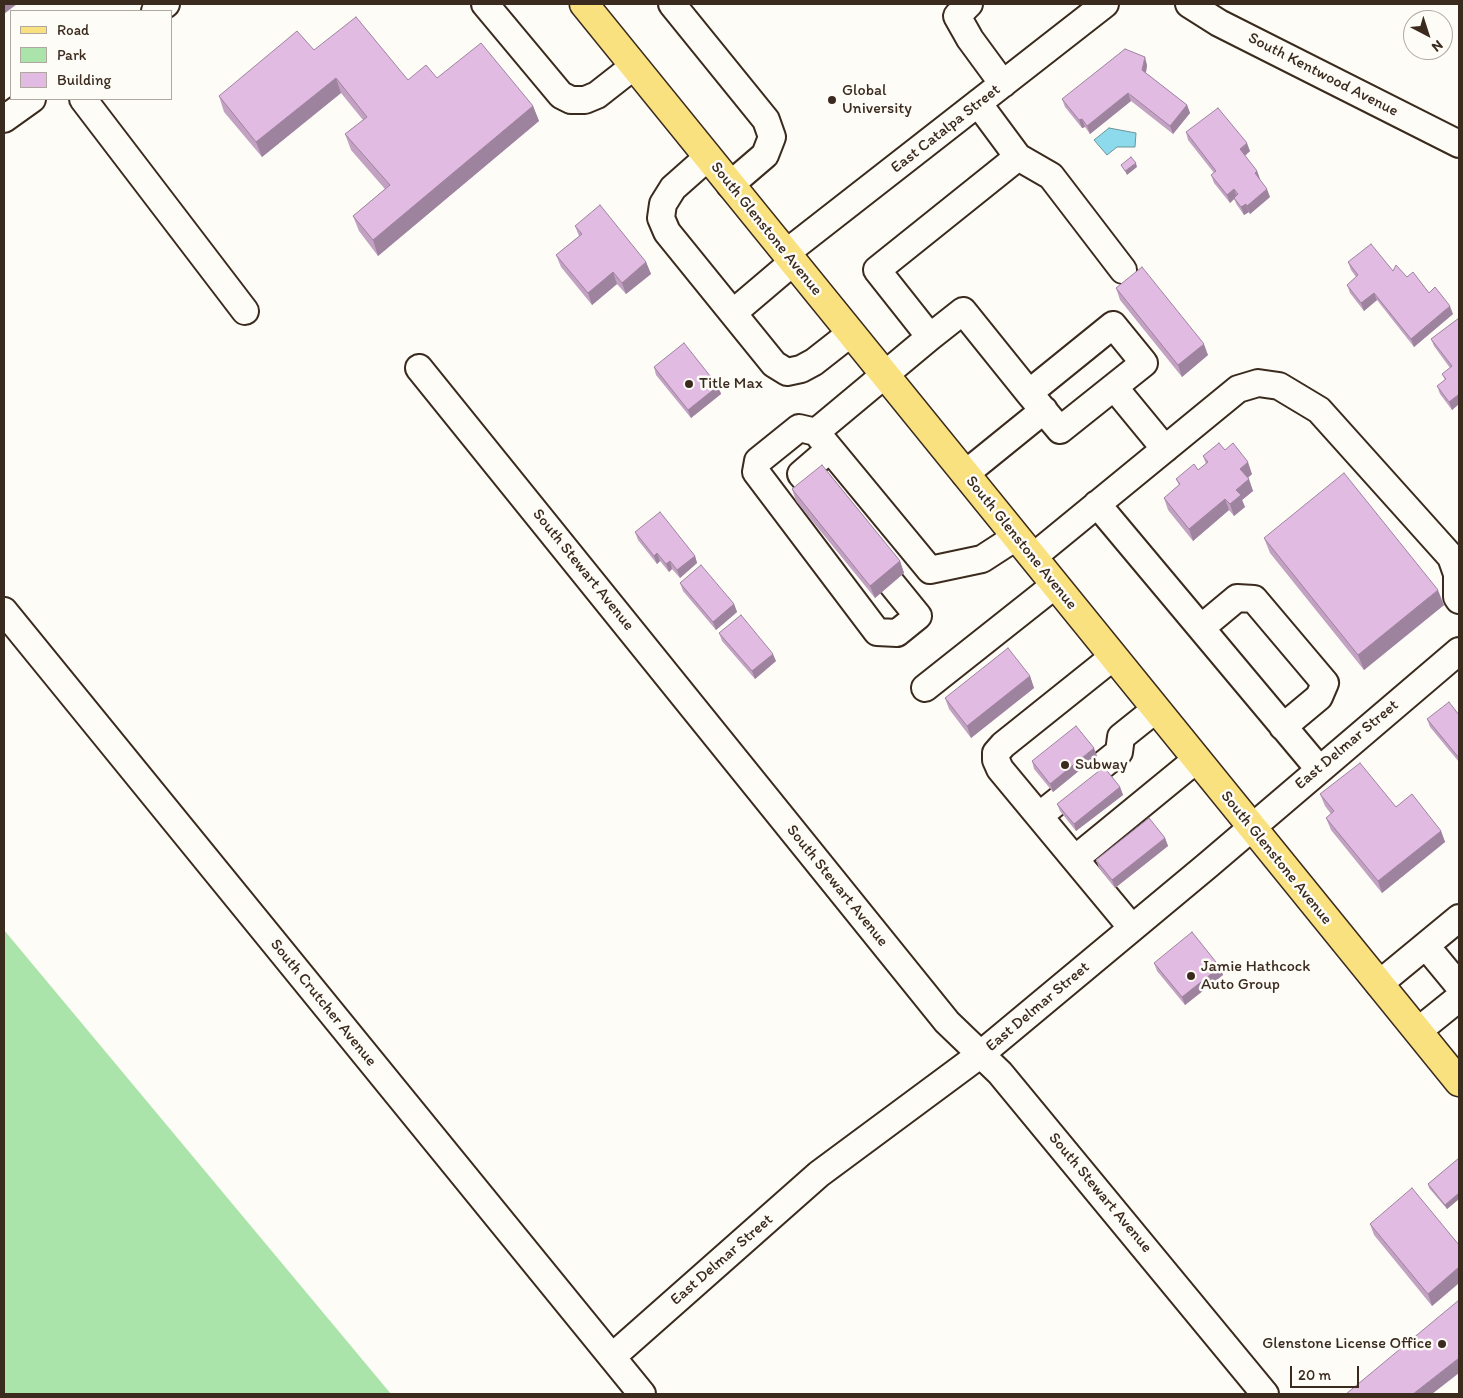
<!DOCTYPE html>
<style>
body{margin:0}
#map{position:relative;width:1463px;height:1398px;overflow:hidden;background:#fdfcf7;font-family:Itim,sans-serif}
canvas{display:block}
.frame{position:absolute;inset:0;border:5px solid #3b2a1e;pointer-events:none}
.legend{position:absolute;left:10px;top:10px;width:162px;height:90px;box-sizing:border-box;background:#fdfcf7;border:1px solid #afa8a0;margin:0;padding:6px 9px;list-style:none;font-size:15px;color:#3b2a1e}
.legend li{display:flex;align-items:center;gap:10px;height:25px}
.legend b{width:25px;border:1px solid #afa8a0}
.north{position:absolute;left:1403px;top:10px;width:50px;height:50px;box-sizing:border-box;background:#fdfcf7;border:1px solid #afa8a0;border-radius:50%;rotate:140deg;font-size:14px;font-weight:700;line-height:20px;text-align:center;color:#3b2a1e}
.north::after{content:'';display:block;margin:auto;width:18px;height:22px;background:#3b2a1e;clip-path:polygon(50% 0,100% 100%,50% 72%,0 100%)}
.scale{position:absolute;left:1290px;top:1366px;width:69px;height:22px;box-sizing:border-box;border:2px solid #3b2a1e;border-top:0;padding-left:6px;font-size:15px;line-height:18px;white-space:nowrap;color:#3b2a1e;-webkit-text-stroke:4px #fdfcf7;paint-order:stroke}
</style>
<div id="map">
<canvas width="1463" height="1398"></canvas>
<div class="frame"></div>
<ul class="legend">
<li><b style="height:6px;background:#fae180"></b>Road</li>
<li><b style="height:14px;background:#aae4aa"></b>Park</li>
<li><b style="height:14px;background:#e2bbe3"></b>Building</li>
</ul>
<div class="north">N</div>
<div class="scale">20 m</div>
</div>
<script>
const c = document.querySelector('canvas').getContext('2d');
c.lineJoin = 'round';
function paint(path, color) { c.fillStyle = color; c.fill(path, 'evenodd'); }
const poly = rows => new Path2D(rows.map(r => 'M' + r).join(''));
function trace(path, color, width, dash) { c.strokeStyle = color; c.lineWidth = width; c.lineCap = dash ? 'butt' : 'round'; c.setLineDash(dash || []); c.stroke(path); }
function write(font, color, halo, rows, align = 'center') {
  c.font = font + ' Itim,sans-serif'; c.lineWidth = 5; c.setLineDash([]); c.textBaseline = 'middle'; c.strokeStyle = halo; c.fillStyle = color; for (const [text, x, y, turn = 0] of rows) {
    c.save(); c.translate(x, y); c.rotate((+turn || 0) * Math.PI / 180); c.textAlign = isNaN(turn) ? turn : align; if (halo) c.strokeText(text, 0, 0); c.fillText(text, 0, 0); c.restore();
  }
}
const green = poly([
 [4,930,391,1394,4,1394]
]);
const water = poly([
 [1109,128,1136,133,1135,147,1117,147,1107,155,1094,140,1109,128]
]);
const minor = poly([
 [485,4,561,95,571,100,585,100,597,95,634,66],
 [672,4,766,120,772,137,765,155,730,185],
 [969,4,957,16,970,39,1003,84],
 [1189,4,1219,23,1459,144],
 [155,11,166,4],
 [83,99,245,311],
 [978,103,1018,157,1051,176,1123,270],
 [4,119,32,99],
 [708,157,673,188,663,204,661,218,667,232,774,364,787,372,801,369,814,362,851,333],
 [786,253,1105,4],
 [733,313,793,262],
 [930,337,963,311,1029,393,1060,430,1144,363,1113,325,1029,393],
 [419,368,947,1022,1000,1073,1265,1394],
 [1114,387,1165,449],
 [816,432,930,337,877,270,1018,157],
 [965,474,1044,410],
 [812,487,801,474,830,449],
 [1097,504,1319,769],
 [1033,557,1238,389,1258,383,1279,386,1319,410,1451,557,1457,574,1457,597,1459,600],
 [892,584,918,616,897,633,877,632,756,472,758,461,799,428,816,432,930,570,982,559,1016,537],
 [4,611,642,1394],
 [1201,628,1237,598,1254,599,1325,683,1319,697,1283,727],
 [1113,657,1003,745,996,753,996,760,1000,769,1132,928],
 [925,688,1055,585],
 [1039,816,1119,752,1121,737,1156,709],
 [1075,859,1197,759],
 [1426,946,1459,986],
 [1379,984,1459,918],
 [1418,1031,1459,998],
 [612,1357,819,1174,981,1054,1208,865,1459,651]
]);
const major = poly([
 [584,4,1459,1082]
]);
const wall = poly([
 [314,50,408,80,437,78,533,106,539,121,378,256,359,231,353,216,385,189,351,150,345,134,363,120,341,93,262,157,224,112,219,96],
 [1147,65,1146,73,1187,105,1190,113,1173,134,1131,101,1090,134,1085,127,1082,128,1065,107,1062,99],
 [1186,132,1250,151,1245,156,1257,171,1260,179,1260,180,1270,197,1250,214,1249,212,1244,215,1237,205,1234,199,1230,203,1214,183,1211,175,1214,173,1188,140],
 [575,226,646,262,651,274,626,294,617,284,592,305,561,267,556,255,579,236],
 [1348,262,1393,271,1407,277,1429,293,1453,314,1414,347,1377,300,1364,311,1350,293,1347,285,1356,277,1351,270],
 [1116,288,1208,355,1182,377,1120,300],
 [1459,318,1459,404,1452,410,1440,394,1437,386,1445,380,1442,374,1450,368,1434,346,1431,339],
 [654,367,718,386,721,394,691,418,656,375],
 [1225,450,1252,474,1248,478,1253,491,1242,500,1245,507,1234,516,1229,510,1193,541,1168,510,1164,498,1179,485,1176,479,1198,470,1206,464,1203,456],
 [792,489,900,561,904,573,875,598,796,501],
 [635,532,695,556,697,563,680,578,672,569,669,572,660,561,657,564,638,540],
 [1264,538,1444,605,1364,670,1270,553],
 [680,583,734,604,737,612,716,630,683,591],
 [719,633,776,661,755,679,722,641],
 [1030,676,1034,688,971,738,949,709,945,698],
 [1459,715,1459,762,1430,727,1427,719],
 [1097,756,1053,792,1034,769,1032,761],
 [1120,787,1123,795,1076,831,1060,811,1057,804],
 [1320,794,1396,807,1441,831,1445,842,1382,893,1331,830,1326,818,1331,814,1325,806],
 [1165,838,1168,846,1115,888,1099,868,1096,860],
 [1154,963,1220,967,1223,975,1185,1005,1157,971],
 [1459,1158,1459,1199,1447,1209,1429,1188,1428,1184],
 [1370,1224,1459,1245,1459,1283,1432,1306,1374,1235]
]);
const shadedWall = poly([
 [4,4,17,4,4,14],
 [1145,57,1147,65,1145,78,1142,70],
 [336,78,341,93,262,157,256,142],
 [1128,93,1131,101,1090,134,1087,126],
 [1187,105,1190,113,1173,134,1170,126],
 [533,106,539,121,378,256,373,240],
 [1082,119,1085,127,1082,128,1079,120],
 [1247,143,1250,151,1243,157,1240,149],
 [1136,163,1137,167,1127,175,1125,171],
 [1257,171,1260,179,1257,181,1255,173],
 [1234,189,1237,197,1234,198,1234,199,1230,203,1227,195],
 [1267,189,1270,197,1250,214,1247,206],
 [1246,204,1249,212,1244,215,1241,207],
 [646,262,651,274,626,294,622,283],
 [613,272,617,284,592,305,588,293],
 [1374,293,1377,300,1364,311,1361,303],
 [1450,306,1453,314,1414,347,1411,339],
 [1204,344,1208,355,1182,377,1178,365],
 [718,386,721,394,691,418,688,410],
 [1458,395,1459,397,1459,404,1452,410,1449,402],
 [1248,462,1252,474,1244,481,1240,469],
 [1249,479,1253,491,1242,500,1245,507,1234,516,1230,504,1236,490],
 [1225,499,1229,510,1193,541,1189,529],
 [657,553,660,561,657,564,654,556],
 [695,556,697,563,680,578,677,570],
 [670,561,672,569,669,572,666,564],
 [900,561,904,573,875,598,870,586],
 [1438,590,1444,605,1364,670,1358,655],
 [734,604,737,612,716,630,713,622],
 [773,654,776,661,755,679,752,671],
 [1030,676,1034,688,971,738,967,726],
 [1094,748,1097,756,1053,792,1050,784],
 [1120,787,1123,795,1076,831,1074,824],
 [1441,831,1445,842,1382,893,1378,881],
 [1165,838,1168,846,1115,888,1112,880],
 [1220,967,1223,975,1185,1005,1182,997],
 [1459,1193,1459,1199,1447,1209,1445,1205],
 [1459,1267,1459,1283,1432,1306,1428,1294],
 [1459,1358,1459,1373,1432,1394,1413,1394]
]);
const building = poly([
 [356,17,408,80,426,65,437,78,481,43,533,106,373,240,353,216,390,185,345,134,367,117,336,78,256,142,219,96,297,31,314,50,356,17],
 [1125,49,1145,57,1142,70,1187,105,1170,126,1128,93,1087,126,1082,119,1079,120,1062,99,1125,49],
 [1218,108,1247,143,1240,149,1257,171,1255,173,1267,189,1247,206,1246,204,1241,207,1234,198,1238,194,1234,189,1227,195,1211,175,1216,171,1186,132,1218,108],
 [1131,157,1136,163,1125,171,1121,165,1131,157],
 [600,205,646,262,622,283,613,272,588,293,556,255,582,234,575,226,600,205],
 [1371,244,1393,271,1396,265,1407,277,1413,272,1429,293,1435,287,1450,306,1411,339,1374,293,1361,303,1347,285,1358,275,1348,262,1371,244],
 [1142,267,1204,344,1178,365,1116,288,1142,267],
 [1459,318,1459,396,1458,395,1449,402,1437,386,1446,379,1442,374,1452,366,1431,339,1459,318],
 [684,343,718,386,688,410,654,367,684,343],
 [1219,443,1225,450,1233,443,1248,462,1240,469,1249,479,1236,490,1241,495,1230,504,1225,499,1189,529,1164,498,1180,484,1176,479,1194,464,1198,470,1208,462,1203,456,1219,443],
 [822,465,900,561,870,586,792,489,822,465],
 [1344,473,1438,590,1358,655,1264,538,1344,473],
 [660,512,695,556,677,570,670,561,666,564,657,553,654,556,635,532,660,512],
 [701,565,734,604,713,622,680,583,701,565],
 [741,615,773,654,752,671,719,633,741,615],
 [1008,648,1030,676,967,726,945,698,1008,648],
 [1449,702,1459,715,1459,758,1427,719,1449,702],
 [1076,726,1094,748,1050,784,1032,761,1076,726],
 [1360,763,1396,807,1412,794,1441,831,1378,881,1326,818,1334,811,1320,794,1360,763],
 [1104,767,1120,787,1074,824,1057,804,1104,767],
 [1149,818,1165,838,1112,880,1096,860,1149,818],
 [1192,932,1220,967,1182,997,1154,963,1192,932],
 [1459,1158,1459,1193,1445,1205,1428,1184,1459,1158],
 [1412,1188,1459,1245,1459,1267,1428,1294,1370,1224,1412,1188],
 [1459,1300,1459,1358,1413,1394,1346,1394,1459,1300]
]);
const markers = [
 [832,100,5,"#3b2a1e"],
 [689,384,5,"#3b2a1e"],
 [1065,765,5,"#3b2a1e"],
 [1191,976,5,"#3b2a1e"],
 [1442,1344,5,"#3b2a1e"]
];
const streetNames = [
 ["South Kentwood Avenue",1323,75,27],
 ["East Catalpa Street",946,129,-38],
 ["South Glenstone Avenue",766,229,51],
 ["South Glenstone Avenue",1021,543,51],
 ["South Stewart Avenue",583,570,51],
 ["East Delmar Street",1347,745,-40],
 ["South Glenstone Avenue",1276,858,51],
 ["South Stewart Avenue",837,886,51],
 ["South Crutcher Avenue",323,1003,51],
 ["East Delmar Street",1038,1007,-40],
 ["South Stewart Avenue",1100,1193,50],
 ["East Delmar Street",722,1260,-41]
];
const poiNames = [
 ["Global",842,91],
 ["University",842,109],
 ["Title Max",699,384],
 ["Subway",1075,765],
 ["Jamie Hathcock",1201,967],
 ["Auto Group",1201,985],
 ["Glenstone License Office",1432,1344,"right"]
];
paint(green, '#aae4aa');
paint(water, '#8cdaeb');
trace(water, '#6c9499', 1);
trace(minor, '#3b2a1e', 30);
trace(major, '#3b2a1e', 31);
trace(minor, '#fdfcf7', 26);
trace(major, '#fae180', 28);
paint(wall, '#c2a1c3');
paint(shadedWall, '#9e839f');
paint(building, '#e2bbe3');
trace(building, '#9e839f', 1);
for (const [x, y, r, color] of markers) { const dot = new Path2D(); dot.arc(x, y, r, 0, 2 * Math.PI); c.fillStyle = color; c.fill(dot); trace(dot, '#fdfcf7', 2); }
write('16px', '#3b2a1e', '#fdfcf7', streetNames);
write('16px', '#3b2a1e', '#fdfcf7', poiNames, 'left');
</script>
